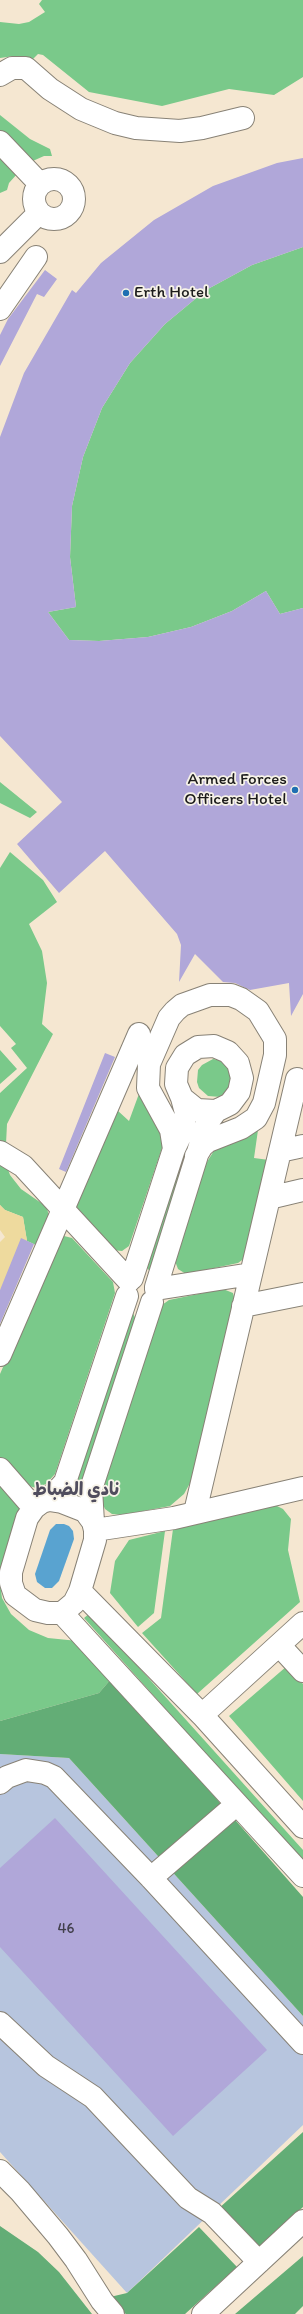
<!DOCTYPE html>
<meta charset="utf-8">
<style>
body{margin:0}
canvas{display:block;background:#f5e7d1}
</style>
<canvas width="303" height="2314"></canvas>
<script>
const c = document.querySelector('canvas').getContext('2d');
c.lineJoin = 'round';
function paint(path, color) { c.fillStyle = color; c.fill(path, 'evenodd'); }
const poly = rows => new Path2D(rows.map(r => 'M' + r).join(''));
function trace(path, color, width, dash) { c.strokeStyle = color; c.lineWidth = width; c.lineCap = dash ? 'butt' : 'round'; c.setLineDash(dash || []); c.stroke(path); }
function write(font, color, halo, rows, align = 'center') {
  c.font = font + ' Itim,"Playpen Sans Arabic",sans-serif'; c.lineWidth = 3.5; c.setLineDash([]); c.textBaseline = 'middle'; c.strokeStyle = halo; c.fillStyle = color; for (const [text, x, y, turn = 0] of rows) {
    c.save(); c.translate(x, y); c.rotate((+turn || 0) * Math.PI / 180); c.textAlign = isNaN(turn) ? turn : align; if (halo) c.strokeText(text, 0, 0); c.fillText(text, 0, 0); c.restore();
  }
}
const industrial = poly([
 [0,1754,69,1758,303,2016,303,2125,127,2293,0,2152]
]);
const green = poly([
 [42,0,303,0,303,77,274,95,229,89,162,106,89,92,43,55,38,54,30,62,14,56,0,58,0,22,19,24,29,22,45,12,39,4],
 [0,115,30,139,50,149,52,156,44,156,26,164,9,183,7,190,0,193],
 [303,247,303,608,280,614,266,591,232,611,191,627,148,637,99,641,69,640,48,612,76,607,70,557,72,506,83,457,102,408,130,363,165,324,206,290,252,265],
 [0,782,37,812,30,818,0,803],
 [10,852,43,880,57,902,29,924,42,951,47,983,42,1024,53,1034,7,1124,6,1144,0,1141,0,1093,27,1068,11,1048,16,1044,0,1026,0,868],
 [0,1050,17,1069,0,1084],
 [213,1059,225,1061,235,1083,221,1097,208,1096,199,1088,197,1082,198,1070,202,1065],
 [140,1091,163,1136,162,1148,129,1246,122,1251,112,1250,80,1213,76,1205,117,1110,129,1121],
 [258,1130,254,1158,269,1160,245,1258,238,1263,186,1274,178,1269,175,1261,205,1165,217,1146],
 [184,1150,188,1151,153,1266,148,1270,146,1264],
 [0,1157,4,1158,10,1175,21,1189,47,1207,49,1218,47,1230,36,1245,27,1241,23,1217,5,1210,0,1205],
 [64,1236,72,1238,113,1282,115,1293,55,1474,46,1484,36,1488,26,1485,0,1457,0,1374,58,1240],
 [223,1289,233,1293,236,1305,195,1474,184,1494,170,1506,122,1515,112,1514,105,1509,101,1500,101,1491,162,1305,169,1300],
 [133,1313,136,1320,84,1483,79,1485,74,1480,127,1317],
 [0,1481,15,1497,20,1511,0,1578],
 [275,1505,283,1509,291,1519,288,1550,300,1602,197,1694,142,1633,161,1618,173,1529],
 [165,1531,154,1613,138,1627,110,1593,115,1561,129,1540],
 [0,1583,2,1598,11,1614,29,1630,48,1638,78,1641,111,1679,99,1693,0,1721],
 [90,1613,303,1850,303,1862,84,1618],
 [287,1666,303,1684,303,1801,229,1716]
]);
const forest = poly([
 [111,1679,303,1897,303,2016,69,1758,0,1754,0,1721,99,1693],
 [303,2132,303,2207,255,2251,217,2210],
 [0,2226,38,2252,59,2272,92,2314,0,2314],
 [199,2227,237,2267,185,2314,126,2314,121,2311,110,2297,127,2293],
 [303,2256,303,2306,295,2314,235,2314]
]);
const sand = poly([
 [0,1205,5,1210,23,1217,27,1241,0,1290,0,1242,5,1237,0,1230]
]);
const water = poly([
 [56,1524,64,1524,69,1526,73,1531,74,1539,59,1581,52,1588,45,1588,37,1582,35,1574,50,1530]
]);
const building = poly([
 [303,158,303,247,252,265,206,290,165,324,130,363,102,408,83,457,72,506,70,557,76,607,48,612,69,640,99,641,148,637,191,627,232,611,266,591,280,614,303,608,303,994,291,1016,289,983,250,990,235,983,223,982,195,954,179,982,181,945,177,934,105,851,59,893,17,844,62,802,0,736,0,437,24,373,72,290,76,293,101,263,154,220,213,186,277,163],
 [45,270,57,279,44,297,37,294,0,366,0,335,8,319],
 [105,1053,115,1057,66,1172,59,1169],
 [21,1238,34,1244,0,1324,0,1290],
 [55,1818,267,2050,173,2136,0,1947,0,1868]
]);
const minor = poly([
 [0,75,12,68,26,68,50,89,81,109,115,123,136,128,180,131,202,128,243,118],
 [0,142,40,184],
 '34 199a20 20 0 1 1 40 0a20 20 0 1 1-40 0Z',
 [0,252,39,213],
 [0,309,36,257],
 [174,1149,171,1130,148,1088,149,1064,169,1018,175,1011,182,1005,210,995,231,995,241,999,258,1011,275,1039,275,1055,264,1103,256,1118,241,1128,208,1141,202,1146,196,1156],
 [280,1151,303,1146],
 [0,1152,23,1166,129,1281],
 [269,1198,303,1190],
 [132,1278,174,1149,183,1130,186,1113,182,1098],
 [156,1287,207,1123,216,1111,230,1104,239,1092,242,1078,238,1063,228,1052,214,1046,198,1047,185,1055,177,1068,176,1084,182,1098,197,1110,216,1111],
 [156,1289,251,1274],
 [243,1306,303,1294],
 [0,1355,139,1034],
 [0,1469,34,1508],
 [49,1500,62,1502,85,1511,93,1522,95,1530,95,1540,80,1591,74,1603,62,1613,48,1613,35,1610,15,1595,11,1583,11,1572,27,1518,34,1508,42,1502,49,1500],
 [42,1502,56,1492,65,1482,127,1296],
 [195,1512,297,1079],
 [93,1522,91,1489,152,1302],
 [95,1530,174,1518,303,1488],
 [80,1591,202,1715,303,1827],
 [62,1613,303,1876],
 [279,1645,303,1671],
 [202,1715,303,1623],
 [0,1783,7,1777,26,1770,45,1773,54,1777,151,1878,303,2043],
 [151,1878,237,1804],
 [0,2023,46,2066,93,2097,188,2198,212,2213,259,2262],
 [0,2171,20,2191,58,2236,76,2260,102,2301,113,2314],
 [203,2314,303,2221]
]);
const markers = [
 [126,293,4,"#1f6fb2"],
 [295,790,4,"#1f6fb2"]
];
const numberNames = [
 ["46",66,1929]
];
const poiNames = [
 ["Erth Hotel",134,293],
 ["Armed Forces",287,780,"right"],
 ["Officers Hotel",287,800,"right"]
];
const neighbourhoodNames = [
 ["نادي الضباط",76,1490]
];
paint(industrial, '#b7c5de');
paint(green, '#7ac98a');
paint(forest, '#63ad76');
paint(sand, '#eeda9e');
paint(water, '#59a3d0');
paint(building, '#b0a7d9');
trace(minor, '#888276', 24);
trace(minor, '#fff', 22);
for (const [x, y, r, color] of markers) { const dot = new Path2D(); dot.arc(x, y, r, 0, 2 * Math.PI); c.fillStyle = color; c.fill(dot); trace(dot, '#f7f3e8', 1.5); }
write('15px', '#413f4b', null, numberNames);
write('17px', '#1c1c1c', '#f7f3e8', poiNames, 'left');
write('bold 18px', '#504d5e', '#f7f3e8', neighbourhoodNames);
</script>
